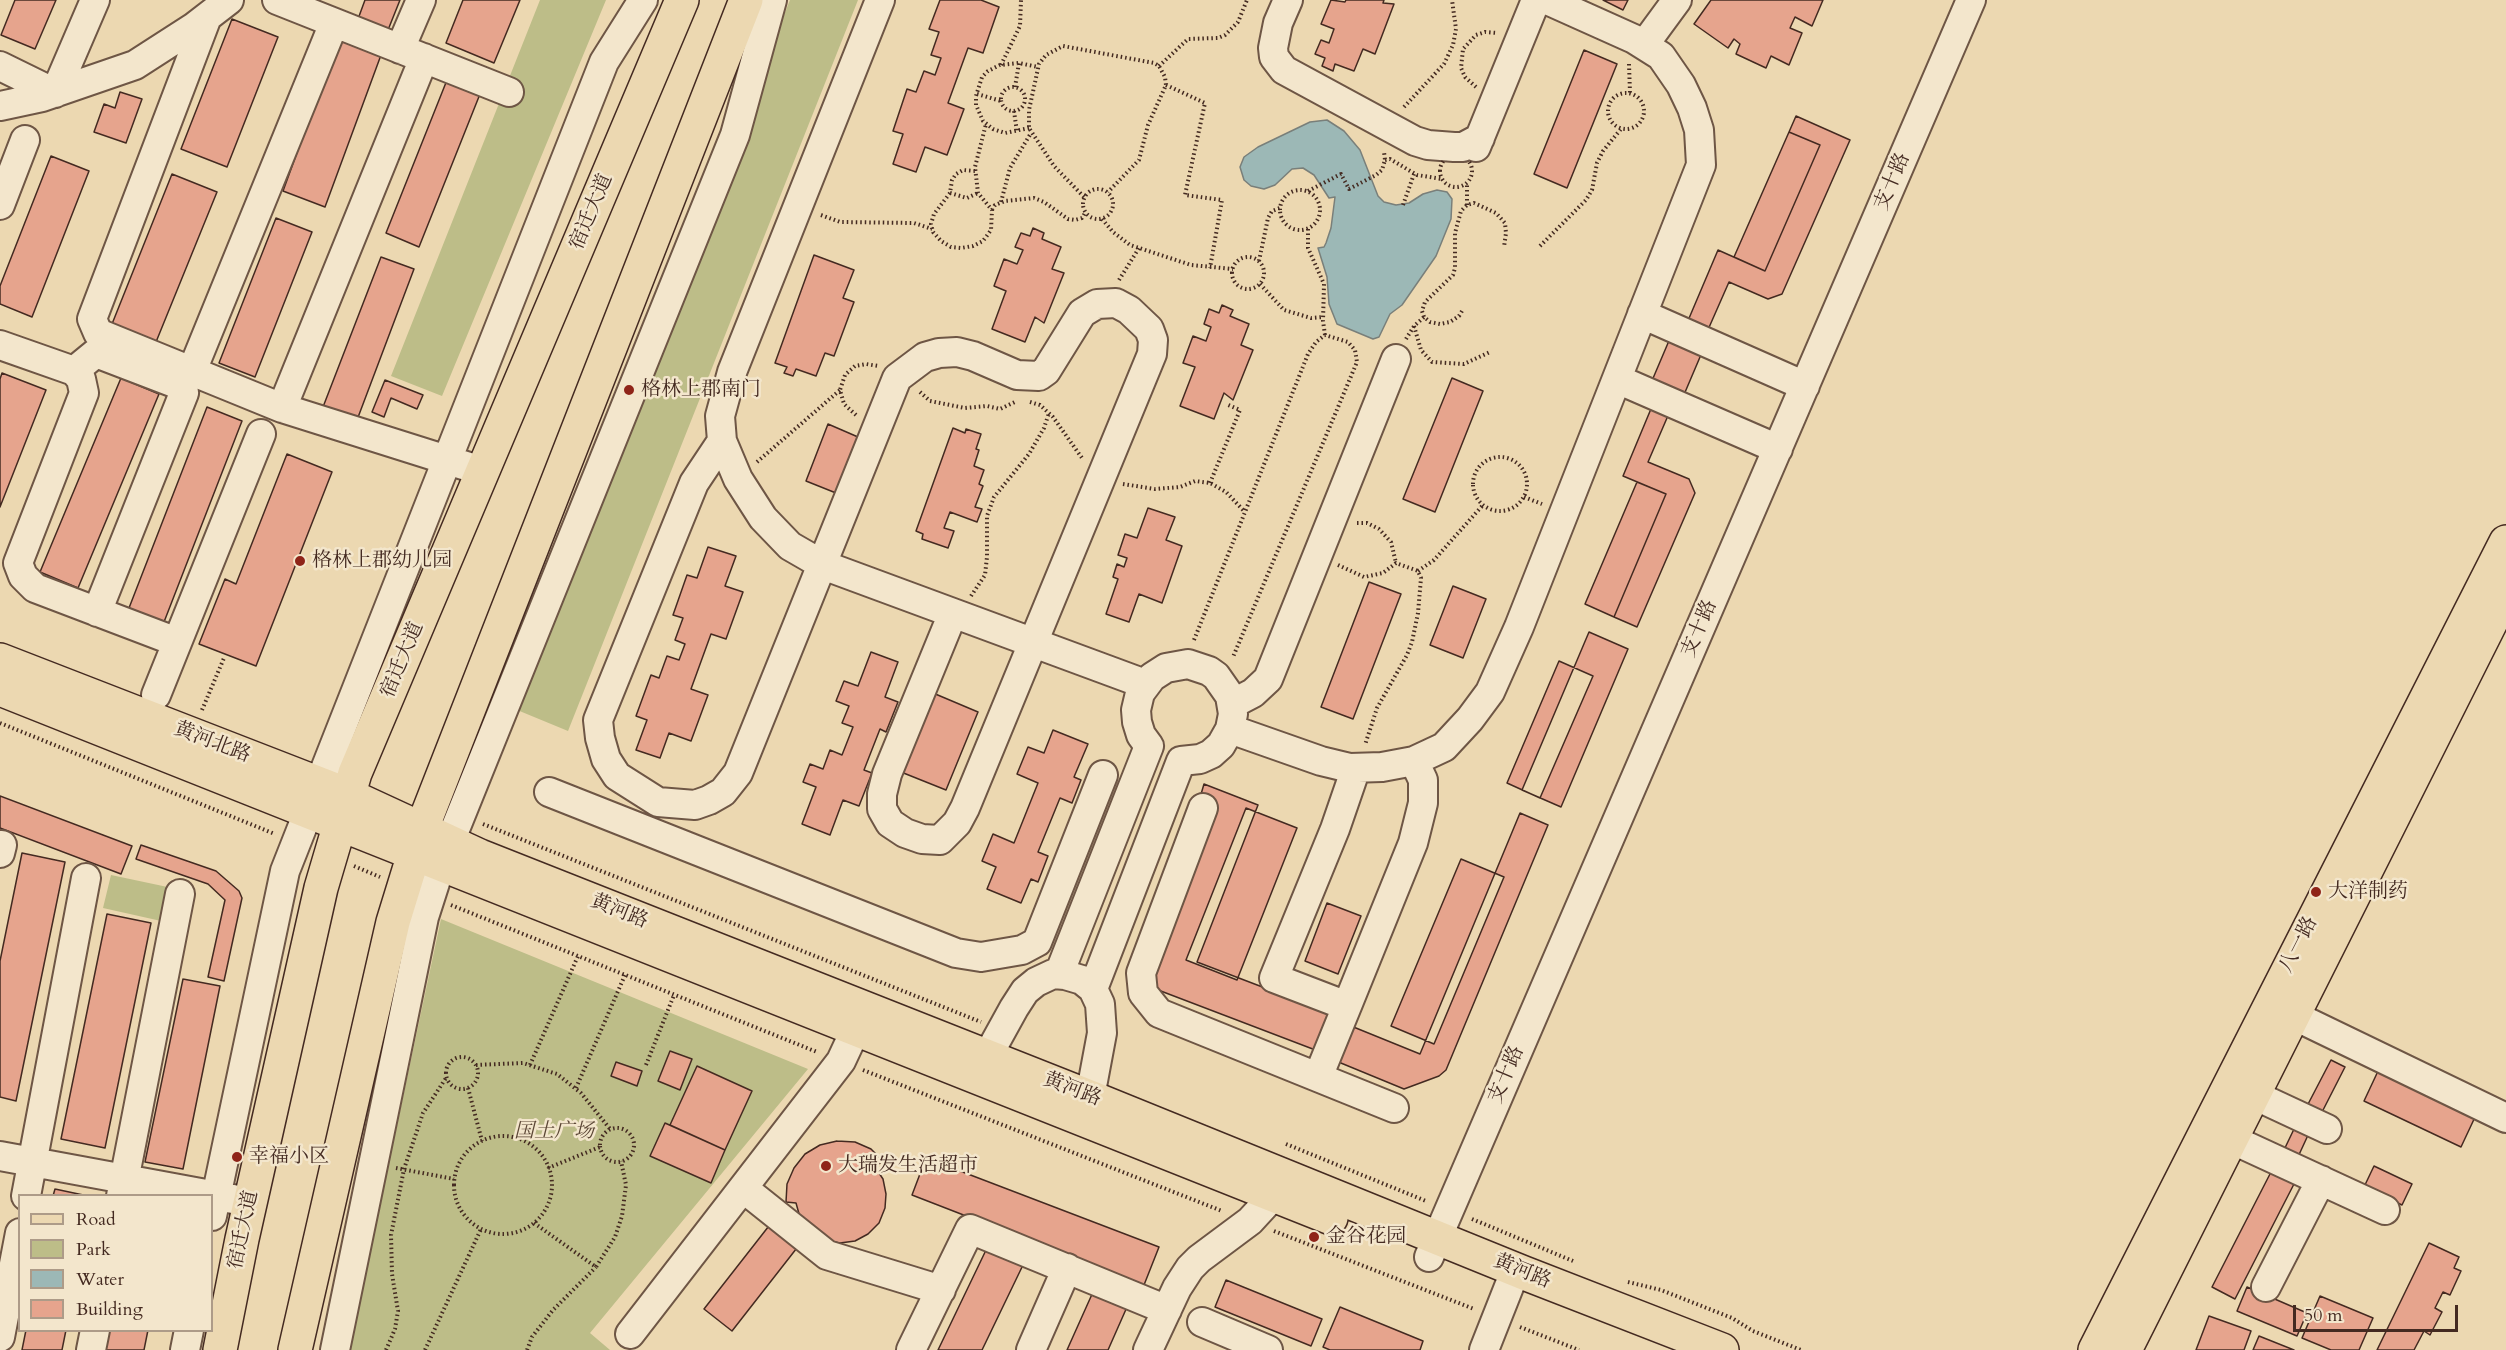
<!DOCTYPE html>
<meta charset="utf-8">
<style>
body{margin:0}
#map{position:relative;width:2506px;height:1350px;overflow:hidden;background:#ecd8b1;font-family:Cardo,serif}
canvas{display:block}
.legend{position:absolute;left:18px;top:1194px;width:195px;height:138px;box-sizing:border-box;background:#f3e6cc;border:2px solid #ad9b88;margin:0;padding:8px 10px;list-style:none;font-size:18px;color:#442a21}
.legend li{display:flex;align-items:center;gap:12px;height:30px}
.legend b{width:30px;border:2px solid #ad9b88}
.scale{position:absolute;left:2293px;top:1305px;width:165px;height:27px;box-sizing:border-box;border:3px solid #442a21;border-top:0;padding-left:8px;font-size:18px;line-height:21px;white-space:nowrap;color:#442a21;-webkit-text-stroke:4px #f3e6cc;paint-order:stroke}
</style>
<div id="map">
<canvas width="2506" height="1350"></canvas>
<ul class="legend">
<li><b style="height:8px;background:#ecd8b1"></b>Road</li>
<li><b style="height:16px;background:#bdbd88"></b>Park</li>
<li><b style="height:16px;background:#9cb8b6"></b>Water</li>
<li><b style="height:16px;background:#e6a48d"></b>Building</li>
</ul>
<div class="scale">50 m</div>
</div>
<script>
const c = document.querySelector('canvas').getContext('2d');
c.lineJoin = 'round';
function paint(path, color) { c.fillStyle = color; c.fill(path, 'evenodd'); }
const poly = rows => new Path2D(rows.map(r => 'M' + r).join(''));
function trace(path, color, width, dash) { c.strokeStyle = color; c.lineWidth = width; c.lineCap = dash ? 'butt' : 'round'; c.setLineDash(dash || []); c.stroke(path); }
function write(font, color, halo, rows, align = 'center') {
  c.font = font + ' Cardo,"Noto Serif SC",serif'; c.lineWidth = 5; c.setLineDash([]); c.textBaseline = 'middle'; c.strokeStyle = halo; c.fillStyle = color; for (const [text, x, y, turn = 0] of rows) {
    c.save(); c.translate(x, y); c.rotate((+turn || 0) * Math.PI / 180); c.textAlign = isNaN(turn) ? turn : align; if (halo) c.strokeText(text, 0, 0); c.fillText(text, 0, 0); c.restore();
  }
}
const green = poly([
 [540,0,606,0,442,396,391,376],
 [790,0,858,0,568,731,505,705],
 [111,875,177,889,170,923,103,908],
 [441,919,808,1069,590,1333,610,1350,349,1350]
]);
const water = poly([
 [1327,120,1344,131,1360,150,1378,196,1384,202,1396,205,1409,203,1423,194,1437,190,1447,192,1452,199,1451,219,1436,256,1402,305,1390,314,1379,337,1373,339,1337,324,1329,304,1327,277,1318,248,1324,247,1326,243,1331,228,1335,197,1329,198,1314,175,1303,168,1292,169,1275,185,1264,189,1251,186,1244,180,1240,167,1244,157,1258,147,1310,122,1327,120]
]);
const building = poly([
 [15,0,56,0,35,49,1,35,15,0],
 [365,0,400,0,388,30,358,19,365,0],
 [463,0,520,0,494,63,446,43,463,0],
 [940,0,981,0,999,7,983,53,968,48,948,103,964,109,947,155,925,147,916,172,893,164,903,134,893,131,907,89,916,92,924,71,935,75,941,58,931,55,939,32,929,29,940,0],
 [1331,0,1345,2,1346,0,1384,0,1383,3,1394,4,1375,54,1363,49,1354,71,1335,64,1333,71,1322,66,1325,58,1315,54,1321,40,1329,43,1334,29,1321,24,1331,0],
 [1603,0,1628,0,1623,10,1603,0],
 [1711,0,1823,0,1812,26,1795,17,1790,28,1802,33,1789,65,1771,56,1766,68,1736,54,1740,44,1734,39,1728,48,1694,24,1711,0],
 [232,19,278,37,227,167,181,149,232,19],
 [338,40,381,55,325,207,283,191,338,40],
 [1584,50,1617,64,1567,188,1534,174,1584,50],
 [447,80,480,94,419,247,386,233,447,80],
 [120,92,142,99,126,143,94,132,104,104,115,108,120,92],
 [1796,116,1850,140,1782,294,1768,299,1729,282,1707,332,1687,323,1718,250,1765,271,1820,145,1789,132,1796,116],
 [1789,132,1820,145,1765,271,1734,257,1789,132],
 [51,156,89,171,32,317,0,304,0,286,51,156],
 [172,174,217,192,156,342,112,324,172,174],
 [276,218,312,232,255,377,219,363,276,218],
 [1033,228,1044,233,1042,239,1061,247,1052,269,1064,273,1044,323,1035,317,1025,342,992,329,1006,291,994,286,1004,259,1017,264,1023,250,1015,247,1021,233,1030,236,1033,228],
 [814,255,854,270,843,298,854,302,834,356,825,353,816,376,796,369,793,376,784,373,787,367,775,363,814,255],
 [381,257,414,269,357,420,323,407,381,257],
 [1222,305,1233,310,1230,316,1249,324,1241,345,1253,350,1233,400,1224,393,1214,419,1180,406,1195,367,1183,363,1193,336,1206,341,1211,327,1204,324,1209,309,1219,313,1222,305],
 [1671,336,1703,350,1683,397,1651,383,1671,336],
 [2,373,46,390,0,507,0,379,2,373],
 [121,378,159,394,78,588,40,572,121,378],
 [1452,378,1483,391,1435,512,1403,499,1452,378],
 [385,380,423,395,417,409,391,398,384,417,372,412,385,380],
 [1653,404,1670,411,1648,462,1689,479,1695,493,1637,627,1614,617,1666,494,1623,476,1653,404],
 [207,407,242,421,164,622,129,608,207,407],
 [828,424,858,437,836,493,806,481,828,424],
 [953,428,965,433,966,429,981,434,976,449,979,450,974,466,984,470,979,484,983,486,975,507,982,509,977,522,950,512,944,528,954,531,948,548,922,539,923,534,916,531,953,428],
 [287,454,332,472,256,666,199,644,225,579,236,584,287,454],
 [1637,482,1666,494,1614,617,1585,604,1637,482],
 [1148,508,1175,517,1166,540,1182,546,1162,603,1139,594,1129,622,1106,614,1118,579,1113,577,1117,564,1124,567,1127,558,1118,555,1125,534,1137,538,1148,508],
 [708,547,736,556,725,586,743,592,726,639,711,634,691,689,708,695,691,741,669,733,660,758,636,750,647,720,636,716,651,675,659,678,667,656,679,660,685,644,675,640,683,618,673,615,687,575,697,578,708,547],
 [1369,582,1401,594,1353,719,1321,707,1369,582],
 [1453,586,1486,599,1463,658,1430,645,1453,586],
 [1589,632,1628,649,1561,807,1522,790,1589,632],
 [871,652,898,662,885,697,898,702,886,732,880,729,864,770,872,773,859,806,843,800,830,835,802,824,816,787,803,782,810,764,823,769,830,750,842,755,853,727,842,723,849,706,836,701,844,681,858,686,871,652],
 [1559,661,1593,676,1540,798,1507,783,1559,661],
 [933,693,978,712,946,790,901,772,933,693],
 [1053,730,1088,744,1074,777,1081,780,1072,803,1060,798,1038,852,1048,856,1038,882,1031,879,1021,903,987,889,996,867,982,861,993,834,1014,843,1038,783,1017,774,1028,747,1044,753,1053,730],
 [1204,784,1258,805,1197,962,1333,1014,1318,1051,1145,985,1204,784],
 [0,796,132,846,121,874,0,828,0,796],
 [1246,808,1297,828,1237,980,1186,960,1246,808],
 [1520,813,1548,825,1446,1070,1439,1076,1404,1089,1336,1061,1351,1026,1420,1054,1520,813],
 [141,845,216,871,239,891,242,898,224,981,208,977,225,900,208,884,136,859,141,845],
 [22,853,65,862,16,1101,0,1097,0,961,22,853],
 [1461,859,1504,877,1434,1044,1391,1026,1461,859],
 [1327,903,1361,916,1338,974,1305,961,1327,903],
 [107,914,151,923,105,1148,61,1139,107,914],
 [183,979,220,986,183,1169,145,1162,183,979],
 [670,1051,692,1059,680,1090,658,1081,670,1051],
 [2331,1060,2345,1067,2320,1116,2306,1108,2331,1060],
 [616,1062,642,1071,637,1086,611,1076,616,1062],
 [697,1066,752,1091,725,1150,670,1125,697,1066],
 [2379,1069,2476,1115,2461,1147,2364,1101,2379,1069],
 [665,1123,725,1150,711,1183,650,1156,665,1123],
 [2295,1127,2309,1133,2297,1159,2283,1152,2295,1127],
 [837,1141,855,1142,871,1149,883,1161,875,1167,883,1179,886,1194,885,1208,879,1223,868,1234,855,1241,840,1243,824,1240,801,1221,796,1203,786,1202,787,1184,794,1168,805,1154,820,1145,837,1141],
 [926,1158,1159,1247,1144,1285,912,1195,926,1158],
 [2374,1166,2412,1184,2402,1205,2364,1187,2374,1166],
 [2271,1172,2294,1184,2235,1299,2212,1287,2271,1172],
 [55,1189,88,1196,53,1196,55,1189],
 [772,1222,800,1244,732,1331,704,1309,772,1222],
 [2429,1243,2459,1257,2454,1268,2461,1271,2450,1295,2443,1292,2435,1308,2442,1312,2430,1335,2424,1331,2414,1350,2377,1350,2429,1243],
 [987,1248,1023,1265,982,1350,938,1350,987,1248],
 [1226,1280,1322,1319,1311,1346,1215,1307,1226,1280],
 [2247,1287,2307,1313,2297,1336,2237,1311,2247,1287],
 [1093,1292,1127,1307,1108,1350,1067,1350,1093,1292],
 [2320,1296,2373,1318,2359,1350,2331,1350,2302,1338,2320,1296],
 [1340,1307,1423,1341,1420,1350,1330,1350,1323,1347,1340,1307],
 [2209,1316,2251,1331,2244,1350,2196,1350,2209,1316],
 [26,1330,66,1330,62,1350,22,1350,26,1330],
 [106,1330,148,1330,144,1350,102,1350,106,1330],
 [2259,1336,2294,1350,2253,1350,2259,1336]
]);
const path = poly([
 [1629,64,1630,93],
 [1001,65,1020,26,1021,0],
 [1159,66,1188,39,1218,38,1225,35,1238,22,1247,0],
 [1166,85,1205,103,1185,195,1222,200,1210,268],
 '1001 99a12 12 0 1 1 24 0a12 12 0 1 1-24 0Z',
 [1015,87,1019,63],
 [1476,87,1465,77,1461,68,1463,49,1476,35,1485,32,1497,33],
 '1608 111a18 18 0 1 1 36 0a18 18 0 1 1-36 0Z',
 [977,94,1001,101],
 [1404,107,1444,64,1453,45,1456,29,1452,0],
 [1014,111,1017,132],
 [1029,128,1005,133,993,129,983,121,976,105,976,96,982,77,988,71,1000,65,1019,63,1038,67],
 '1440 171a16 16 0 1 1 32 0a16 16 0 1 1-32 0Z',
 [1385,160,1390,159,1417,175,1442,179],
 [975,171,963,170,956,174,952,180,950,193,934,214,931,224,933,232,941,241,951,247,961,248,973,246,983,241,991,230,992,210,978,193,975,167,986,124],
 '1083 204a15 15 0 1 1 30 0a15 15 0 1 1-30 0Z',
 '1280 210a20 20 0 1 1 40 0a20 20 0 1 1-40 0Z',
 [1308,191,1341,174,1349,189,1376,175,1382,170,1385,160,1384,152],
 [950,193,967,198,978,193],
 [1084,197,1054,166,1029,128,1029,110,1039,64,1046,55,1063,46,1154,63,1159,66,1165,77,1166,85,1148,125,1139,160,1108,192],
 [1001,202,1010,168,1031,133],
 [1403,205,1414,174],
 [1467,205,1467,183],
 [992,210,995,205,1005,201,1034,198,1044,202,1068,219,1075,220,1082,218,1085,213],
 [821,215,840,222,914,223,932,229],
 [1102,219,1113,232,1130,245,1191,265,1233,269],
 [1308,229,1308,248,1324,284,1323,321,1325,335],
 [1540,246,1586,200,1592,190,1597,163,1603,151,1621,129],
 '1232 273a16 16 0 1 1 32 0a16 16 0 1 1-32 0Z',
 [1259,261,1268,218,1272,211,1280,208],
 [1119,280,1139,248],
 [1260,284,1284,310,1311,318,1323,317],
 [1462,311,1459,316,1450,322,1440,324,1430,322,1424,317,1422,311,1425,302,1453,275,1455,268,1455,233,1461,211,1467,205,1474,203,1496,213,1505,223,1506,233,1504,247],
 [1414,326,1421,350,1432,362,1464,364,1490,352],
 [1406,339,1414,326,1424,317],
 [920,392,930,401,965,408,987,406,1000,409,1017,401],
 [1030,402,1040,405,1053,417,1082,458],
 [856,415,844,404,840,390,845,375,855,366,866,364,878,366],
 '1473 484a27 27 0 1 1 54 0a27 27 0 1 1-54 0Z',
 [757,462,840,390],
 [1210,483,1240,410,1226,404],
 [1123,484,1155,489,1180,487,1195,481,1210,483,1226,492,1245,512],
 [1524,497,1542,504],
 [1357,523,1367,523,1379,529,1391,542,1396,563],
 [1338,565,1364,577,1383,573,1396,563,1418,571,1421,578,1418,613,1412,642,1407,655,1377,708,1365,745],
 [1418,571,1434,560,1483,505],
 [971,596,985,575,987,557,987,516,994,497,1029,454,1044,428,1049,413],
 [1194,640,1308,354,1316,342,1325,335,1348,342,1355,350,1357,362,1233,657],
 [202,710,224,658],
 [0,723,275,834],
 [483,824,981,1022],
 [354,866,380,877],
 [451,905,817,1052],
 '446 1073a16 16 0 1 1 32 0a16 16 0 1 1-32 0Z',
 [476,1065,523,1063,557,1074,581,1093,610,1129],
 [530,1065,578,956],
 [646,1065,674,995],
 [863,1070,1222,1211],
 [468,1088,482,1141],
 [576,1088,625,975],
 '600 1145a17 17 0 1 1 34 0a17 17 0 1 1-34 0Z',
 '454 1185a49 49 0 1 1 98 0a49 49 0 1 1-98 0Z',
 [1286,1144,1426,1201],
 [396,1168,454,1179],
 [548,1168,600,1147],
 [1472,1219,1573,1261],
 [534,1223,596,1267,615,1237,622,1216,626,1185,621,1161],
 [1274,1231,1474,1309],
 [1628,1282,1661,1290,1732,1318,1753,1331,1801,1350],
 [1520,1327,1579,1350],
 [386,1350,395,1329,398,1311,392,1274,391,1235,404,1169,423,1113,446,1078],
 [425,1350,481,1229],
 [527,1350,532,1337,553,1310,596,1267]
]);
const minor = poly([
 [277,0,509,92],
 [880,0,732,372,720,416,722,441,738,479,763,518,790,546,823,565,1145,684],
 [1288,0,1278,23,1273,48,1274,57,1284,70,1415,141,1428,145,1454,147,1463,147,1480,138],
 [207,17,92,319,98,333,282,408,482,471],
 [1644,45,1677,0],
 [400,49,421,0],
 [0,66,55,93,95,0],
 [0,106,42,97,135,65,194,27,229,0],
 [1476,147,1536,0],
 [0,205,25,140],
 [1642,314,1805,386],
 [0,345,74,371,81,379,84,393,18,563,23,576,35,588,177,642],
 [74,371,96,353,177,384,184,393,97,612],
 [192,371,334,23],
 [1617,379,1778,449],
 [282,408,424,58],
 [722,441,694,483,598,720,600,738,606,759,617,776,658,802,695,805,709,800,723,792,738,773,897,378,925,357,939,353,957,352,973,356,1017,375,1039,376,1046,371,1082,313,1097,304,1116,303,1129,310,1149,329,1153,340,1152,354,965,808,957,823,940,840,922,839,905,833,890,823,882,809,882,794,887,774,953,613],
 [156,695,261,434],
 [1232,704,1253,693,1268,679,1396,359],
 [1230,729,1321,761,1350,768,1382,767,1414,761,1444,747,1470,719,1490,692,1519,627,1701,165,1699,130,1692,108,1681,85,1661,56,1634,39,1547,0],
 [1356,768,1335,829,1274,978,1347,1006,1413,843,1423,803,1423,780,1414,761],
 [549,792,956,953,981,957,1022,950,1037,942,1103,775],
 [1203,808,1141,973,1143,993,1159,1013,1394,1108],
 [0,853,2,845],
 [1059,974,1149,746,1141,735,1137,722,1136,710,1140,693,1152,677,1166,668,1188,664,1209,671,1216,676,1230,696,1233,714,1230,729,1221,745,1211,754,1200,759,1181,761,1093,989],
 [2274,1006,2506,1118],
 [987,1057,1014,1008,1025,991,1036,982,1053,974,1065,975,1082,980,1093,989,1100,1004,1102,1033,1090,1097],
 [1318,1077,1347,1006],
 [2254,1095,2327,1129],
 [2231,1139,2385,1210],
 [0,1156,233,1199],
 [743,1188,827,1255,941,1290],
 [26,1196,86,878],
 [121,1196,180,894],
 [212,1216,285,871,604,62,643,0],
 [1429,1257,1971,0],
 [2266,1287,2321,1180],
 [1202,1322,1268,1350],
 [630,1334,841,1061,855,1031],
 [0,1337,20,1233],
 [91,1350,95,1330],
 [185,1350,189,1330],
 [335,1350,424,917,441,864,735,135,772,0],
 [911,1350,970,1229,1167,1310],
 [1031,1350,1067,1268],
 [1148,1350,1177,1288,1190,1268,1199,1259,1250,1221,1273,1196],
 [1484,1350,1516,1269]
]);
const major = poly([
 [0,660,348,795,480,856,1090,1097,1524,1273,1722,1350],
 [0,689,1331,1218],
 [220,1350,242,1239,321,888,355,773,682,0],
 [295,1350,393,922,421,831,746,0],
 [2095,1350,2506,542],
 [2125,1350,2506,592]
]);
const markers = [
 [629,390,6,"#8f2418"],
 [300,561,6,"#8f2418"],
 [2316,892,6,"#8f2418"],
 [237,1157,6,"#8f2418"],
 [826,1166,6,"#8f2418"],
 [1314,1237,6,"#8f2418"]
];
const streetNames = [
 ["支十路",1893,182,-67],
 ["宿迁大道",592,212,-67],
 ["支十路",1700,629,-67],
 ["宿迁大道",403,660,-67],
 ["黄河北路",212,743,21],
 ["黄河路",619,912,22],
 ["八一路",2299,945,-63],
 ["支十路",1507,1075,-67],
 ["黄河路",1072,1090,21],
 ["宿迁大道",244,1230,-78],
 ["黄河路",1522,1272,22]
];
const poiNames = [
 ["格林上郡南门",641,390],
 ["格林上郡幼儿园",312,561],
 ["大洋制药",2328,892],
 ["幸福小区",249,1157],
 ["大瑞发生活超市",838,1166],
 ["金谷花园",1326,1237]
];
const parkNames = [
 ["国土广场",554,1132]
];
paint(green, '#bdbd88');
paint(water, '#9cb8b6');
trace(water, '#797f7a', 1.5);
paint(building, '#e6a48d');
trace(building, '#442a21', 1.5);
trace(minor, '#6e5645', 32);
trace(major, '#442a21', 36);
trace(path, '#442a21', 4, [1.5, 3]);
trace(minor, '#f3e6cc', 28);
trace(major, '#ecd8b1', 33);
for (const [x, y, r, color] of markers) { const dot = new Path2D(); dot.arc(x, y, r, 0, 2 * Math.PI); c.fillStyle = color; c.fill(dot); trace(dot, '#f3e6cc', 2); }
write('20px', '#442a21', '#f3e6cc', streetNames);
write('20px', '#442a21', '#f3e6cc', poiNames, 'left');
write('italic 20px', '#5c4736', '#f3e6cc', parkNames);
</script>
